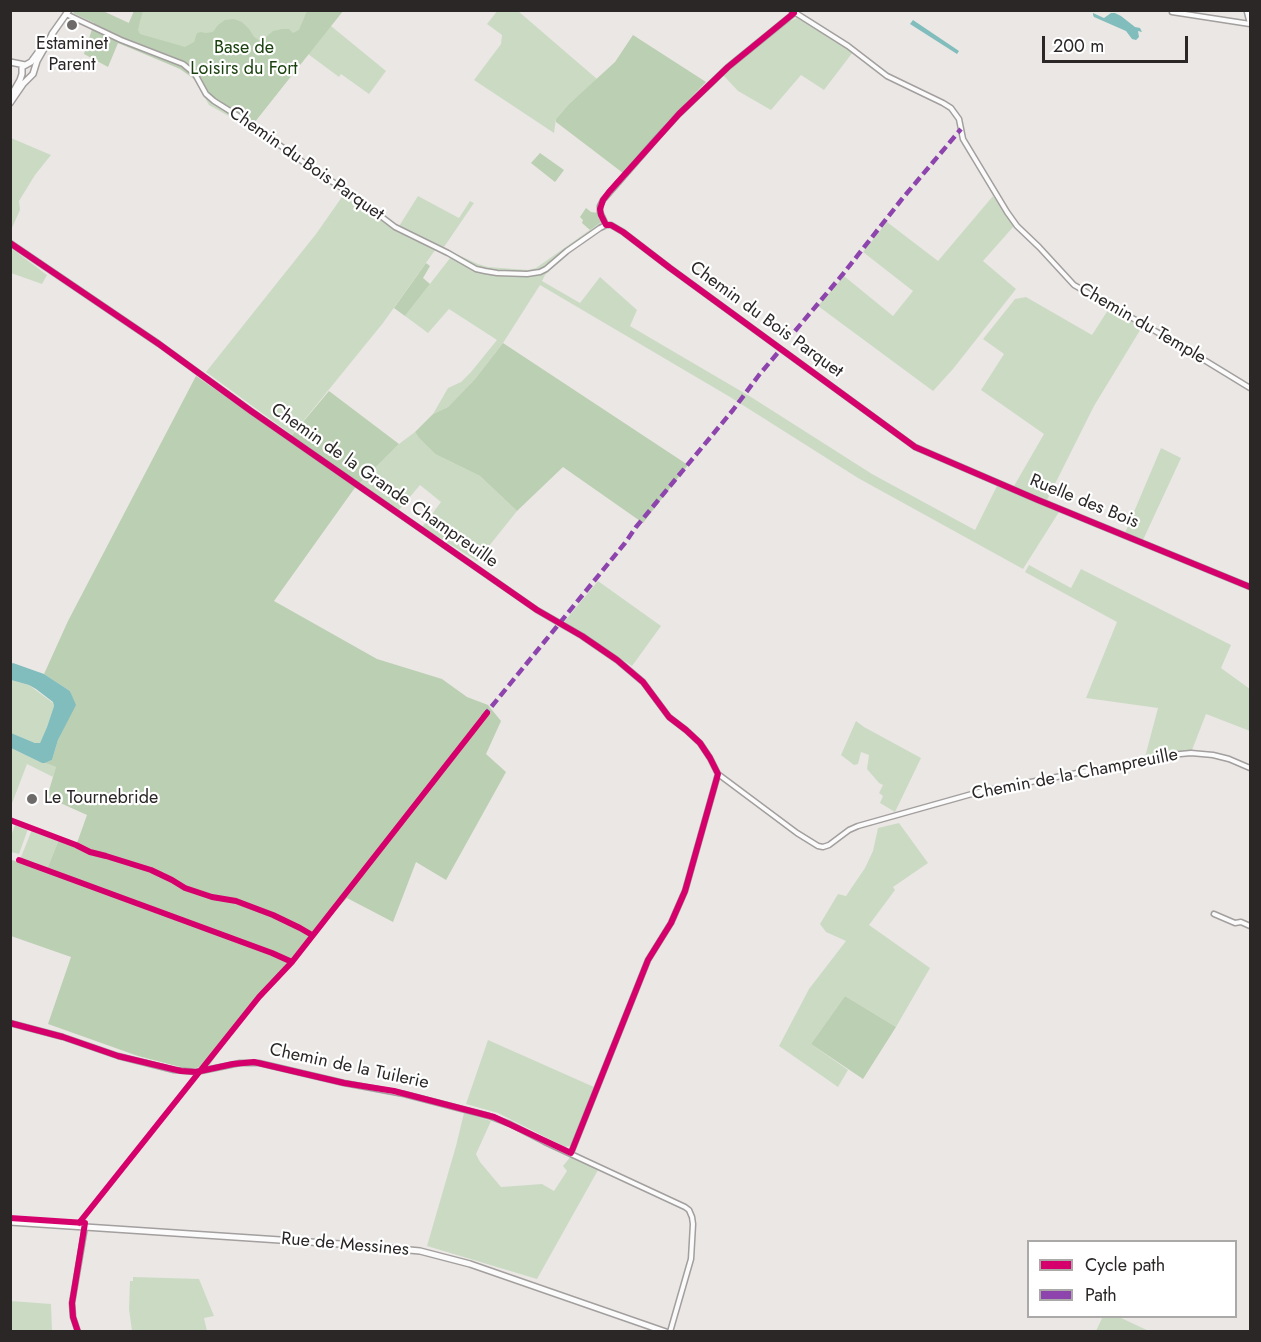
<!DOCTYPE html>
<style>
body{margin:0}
#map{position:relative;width:1261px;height:1342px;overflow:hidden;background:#ebe7e5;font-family:Jost,sans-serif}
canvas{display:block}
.frame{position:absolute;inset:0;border:12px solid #2a2726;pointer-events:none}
.legend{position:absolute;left:1027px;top:1240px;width:210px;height:78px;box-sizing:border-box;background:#fff;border:2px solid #aaa9a8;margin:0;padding:8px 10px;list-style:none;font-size:18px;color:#2a2726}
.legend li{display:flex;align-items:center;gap:12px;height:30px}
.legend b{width:30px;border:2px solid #aaa9a8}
.scale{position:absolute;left:1042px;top:36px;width:146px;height:27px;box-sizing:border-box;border:3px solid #2a2726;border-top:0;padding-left:8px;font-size:18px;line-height:21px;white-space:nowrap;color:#2a2726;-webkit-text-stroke:4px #fff;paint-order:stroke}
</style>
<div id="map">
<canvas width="1261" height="1342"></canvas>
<div class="frame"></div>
<ul class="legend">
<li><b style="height:8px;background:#d6006c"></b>Cycle path</li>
<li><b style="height:8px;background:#8e44ad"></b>Path</li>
</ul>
<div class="scale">200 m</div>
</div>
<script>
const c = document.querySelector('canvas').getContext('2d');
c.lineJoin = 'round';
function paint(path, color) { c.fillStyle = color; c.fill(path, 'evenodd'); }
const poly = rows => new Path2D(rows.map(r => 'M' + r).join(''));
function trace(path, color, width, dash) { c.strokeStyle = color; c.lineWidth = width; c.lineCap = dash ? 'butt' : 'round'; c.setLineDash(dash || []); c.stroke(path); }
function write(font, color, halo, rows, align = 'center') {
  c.font = font + ' Jost,sans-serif'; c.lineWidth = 4.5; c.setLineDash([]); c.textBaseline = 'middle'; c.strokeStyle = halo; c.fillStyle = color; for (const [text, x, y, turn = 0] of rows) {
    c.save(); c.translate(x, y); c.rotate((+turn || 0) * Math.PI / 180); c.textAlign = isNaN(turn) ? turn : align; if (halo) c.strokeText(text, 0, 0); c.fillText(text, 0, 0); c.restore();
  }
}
const green = poly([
 [498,10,518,11,597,79,569,104,556,119,554,133,474,80,501,44,502,35,487,24],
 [134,11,343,11,331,26,386,71,369,94,341,74,339,77,308,54,250,128,209,105,194,79,198,72,123,36],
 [797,18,853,52,824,90,801,75,771,110,738,91,723,75,788,22],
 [11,138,51,155,35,175,19,201,20,210,11,230],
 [355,192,374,207,370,212,396,231,418,196,459,218,470,201,474,203,444,247,438,246,383,323,292,435,206,372,316,234,344,194,351,197],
 [993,196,1014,226,983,261,1016,289,953,369,933,391,818,306,844,276,893,316,913,291,863,252,887,222,938,261],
 [601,222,603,228,571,250,545,275,542,281,580,303,600,277,637,310,630,326,751,397,872,474,975,530,997,486,1059,512,1023,569,858,478,730,397,540,285,503,343,475,379,448,407,433,414,448,388,461,382,471,372,497,340,449,309,428,333,405,316,454,253,478,264,488,267,528,270,536,268],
 [11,248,47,275,42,284,11,273],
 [1026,297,1092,335,1108,310,1142,327,1094,406,1047,500,1014,486,1044,434,981,390,1004,354,983,339,1015,299],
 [415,432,419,438,435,454,480,476,517,511,477,561,422,527,441,502,420,485,398,511,360,483,399,444],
 [1161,448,1181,458,1143,540,1125,533],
 [1029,565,1071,588,1081,569,1231,645,1221,668,1250,689,1250,731,1206,714,1192,750,1145,757,1158,708,1086,698,1117,622,1025,572],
 [598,581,661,626,632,666,564,622],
 [11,680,29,685,53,703,54,706,47,727,40,743,35,743,11,733],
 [856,721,864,727,921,758,895,812,880,803,883,796,879,793,883,785,879,783,867,769,869,755,861,752,858,764,854,765,841,755],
 [11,748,42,763,45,763,56,767,53,777,27,764,11,806],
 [899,823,928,863,893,887,895,890,869,925,930,968,896,1027,845,996,811,1044,848,1070,838,1087,779,1046,809,989,846,941,826,932,820,924,838,894,846,896,865,868,873,851,878,828],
 [15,825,28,829,19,854,11,852,11,836],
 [33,827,60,837,46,872,19,862],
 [488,1040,594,1087,571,1146,565,1147,498,1113,466,1104],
 [464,1113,491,1121,476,1154,480,1162,501,1187,542,1184,554,1191,567,1171,563,1166,571,1156,598,1170,537,1279,427,1246,456,1146],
 [133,1277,199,1279,214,1316,204,1318,207,1331,132,1331,129,1309,130,1281,133,1281],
 [11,1301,51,1304,52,1331,11,1331],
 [1103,1316,1119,1317,1149,1331,1096,1331]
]);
const forest = poly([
 [75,11,103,11,129,23,134,11,143,11,140,21,138,30,140,34,185,47,194,42,197,33,201,32,206,33,213,32,218,25,225,20,234,19,242,22,249,29,254,37,259,40,264,39,273,31,282,29,289,29,293,33,299,30,307,11,343,11,254,123,210,94,204,85,199,73,194,79,180,69,118,43,108,67,84,54,94,23,73,13],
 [633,35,706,82,666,123,623,173,556,122,556,119,569,104,615,62],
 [540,153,564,170,555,182,531,163],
 [586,208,591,212,598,213,601,222,590,230,582,223,583,220,580,217],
 [426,263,430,266,423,278,430,284,405,316,394,308],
 [503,343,688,465,643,523,563,467,517,511,480,476,435,454,419,438,415,432,433,414,448,407,475,379],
 [196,376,288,440,329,391,399,444,354,489,274,601,377,659,442,679,467,697,488,705,501,721,486,754,506,772,446,880,416,862,393,922,347,898,257,997,209,1066,188,1069,138,1056,48,1024,71,957,11,936,10,863,12,860,46,872,60,837,77,843,87,815,47,797,56,767,45,763,52,760,58,740,75,705,70,691,44,674,68,621],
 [845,996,896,1027,863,1079,811,1044]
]);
const water = poly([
 [1093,13,1104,18,1111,13,1115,13,1121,16,1135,27,1140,28,1142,32,1138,31,1139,37,1136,40,1132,39,1126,31,1094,17,1093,15],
 [913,20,959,51,957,54,910,24],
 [13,663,44,674,70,691,76,705,58,740,52,760,45,763,42,763,11,748,11,733,35,743,40,743,47,727,54,706,53,702,36,689,29,685,11,680,11,664]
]);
const street = poly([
 [791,10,848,46,887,76,943,103,951,108,959,119,963,139,1007,212,1017,226,1039,247,1074,285,1178,344,1250,388],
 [1172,12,1250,24],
 [66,14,121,40,183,64,195,74,206,94,214,101,246,121,310,167,357,198,395,227,448,253,476,269,485,271,497,273,527,274,540,272,546,269,567,251,600,228,606,225,611,225,623,232,670,268,915,447,1038,500,1250,587],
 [606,225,600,212,600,206,603,200,658,137,679,114,728,67,798,10],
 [10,243,159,344,251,411,537,610,582,636,617,660,643,682,669,717,686,730,700,743,710,758,718,774,797,833,818,846,823,847,829,845,849,830,858,826,979,792,1170,755,1191,753,1213,755,1229,759,1250,768],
 [1214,914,1235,923,1241,922,1250,926],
 [10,1023,63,1037,118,1056,174,1070,196,1072,240,1063,259,1063,344,1083,404,1094,489,1116,510,1124,545,1142,685,1207,689,1210,692,1217,693,1224,691,1259,670,1332],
 [571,1153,648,960,671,923,685,891,718,774],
 [78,1332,73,1317,72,1303,85,1227]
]);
const secondary = poly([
 [1247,10,1250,22],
 [52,34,69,10],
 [10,62,25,65],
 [22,74,22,67,31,62,39,51],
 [12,94,20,80,22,74],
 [10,103,23,84,33,74,37,61,53,33],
 [10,1222,355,1245,420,1251,470,1264,666,1332]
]);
const quiet = poly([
 [795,331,843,274,902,199,961,129],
 [483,717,625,543,636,527,733,410,759,375,781,349]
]);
const cycleway = poly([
 [791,10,794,13,728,67,679,114,609,192,603,200,600,209,601,215,606,225,611,225,623,232,670,268,915,447,1038,500,1250,587],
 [10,243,159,344,251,411,537,610,582,636,617,660,643,682,669,717,686,730,700,743,710,758,718,774,685,891,671,923,648,960,571,1153,494,1117,394,1091,344,1083,254,1062,233,1064,196,1072,181,1071,118,1056,63,1037,10,1023],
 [10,820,76,845,90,852,106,856,151,870,172,880,185,888,212,897,236,901,273,915,300,928,312,935],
 [19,860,272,953,292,962],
 [10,1218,85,1223,72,1303,73,1317,78,1332],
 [79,1223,259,997,292,962,487,713]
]);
const markers = [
 [72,25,6,"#6e6a69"],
 [32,799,6,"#6e6a69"]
];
const poiNames = [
 ["Estaminet",72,45],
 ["Parent",72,66],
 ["Le Tournebride",44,799,"left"]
];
const parkNames = [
 ["Base de",244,49],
 ["Loisirs du Fort",244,70]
];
const streetNames = [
 ["Chemin du Bois Parquet",306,164,35],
 ["Chemin du Bois Parquet",766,320,36],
 ["Chemin du Temple",1142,324,30],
 ["Chemin de la Grande Champreuille",384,486,35],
 ["Ruelle des Bois",1084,502,22],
 ["Chemin de la Champreuille",1075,775,-11],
 ["Chemin de la Tuilerie",349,1067,12],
 ["Rue de Messines",345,1245,5]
];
paint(green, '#cbdbc3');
paint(forest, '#bbcfb2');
paint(water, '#81bdbc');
trace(street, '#a29f9e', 7);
trace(secondary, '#a29f9e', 8);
trace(street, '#fcfbfb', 4);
trace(secondary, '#fcfbfb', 5);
trace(quiet, '#8e44ad', 4.5, [9, 4.5]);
trace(cycleway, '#d6006c', 6);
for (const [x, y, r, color] of markers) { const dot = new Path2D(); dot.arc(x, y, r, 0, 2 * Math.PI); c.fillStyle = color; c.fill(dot); trace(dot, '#fff', 2); }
write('18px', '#2a2726', '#fff', poiNames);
write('18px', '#1a410e', '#fff', parkNames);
write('18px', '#2a2726', '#fff', streetNames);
</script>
